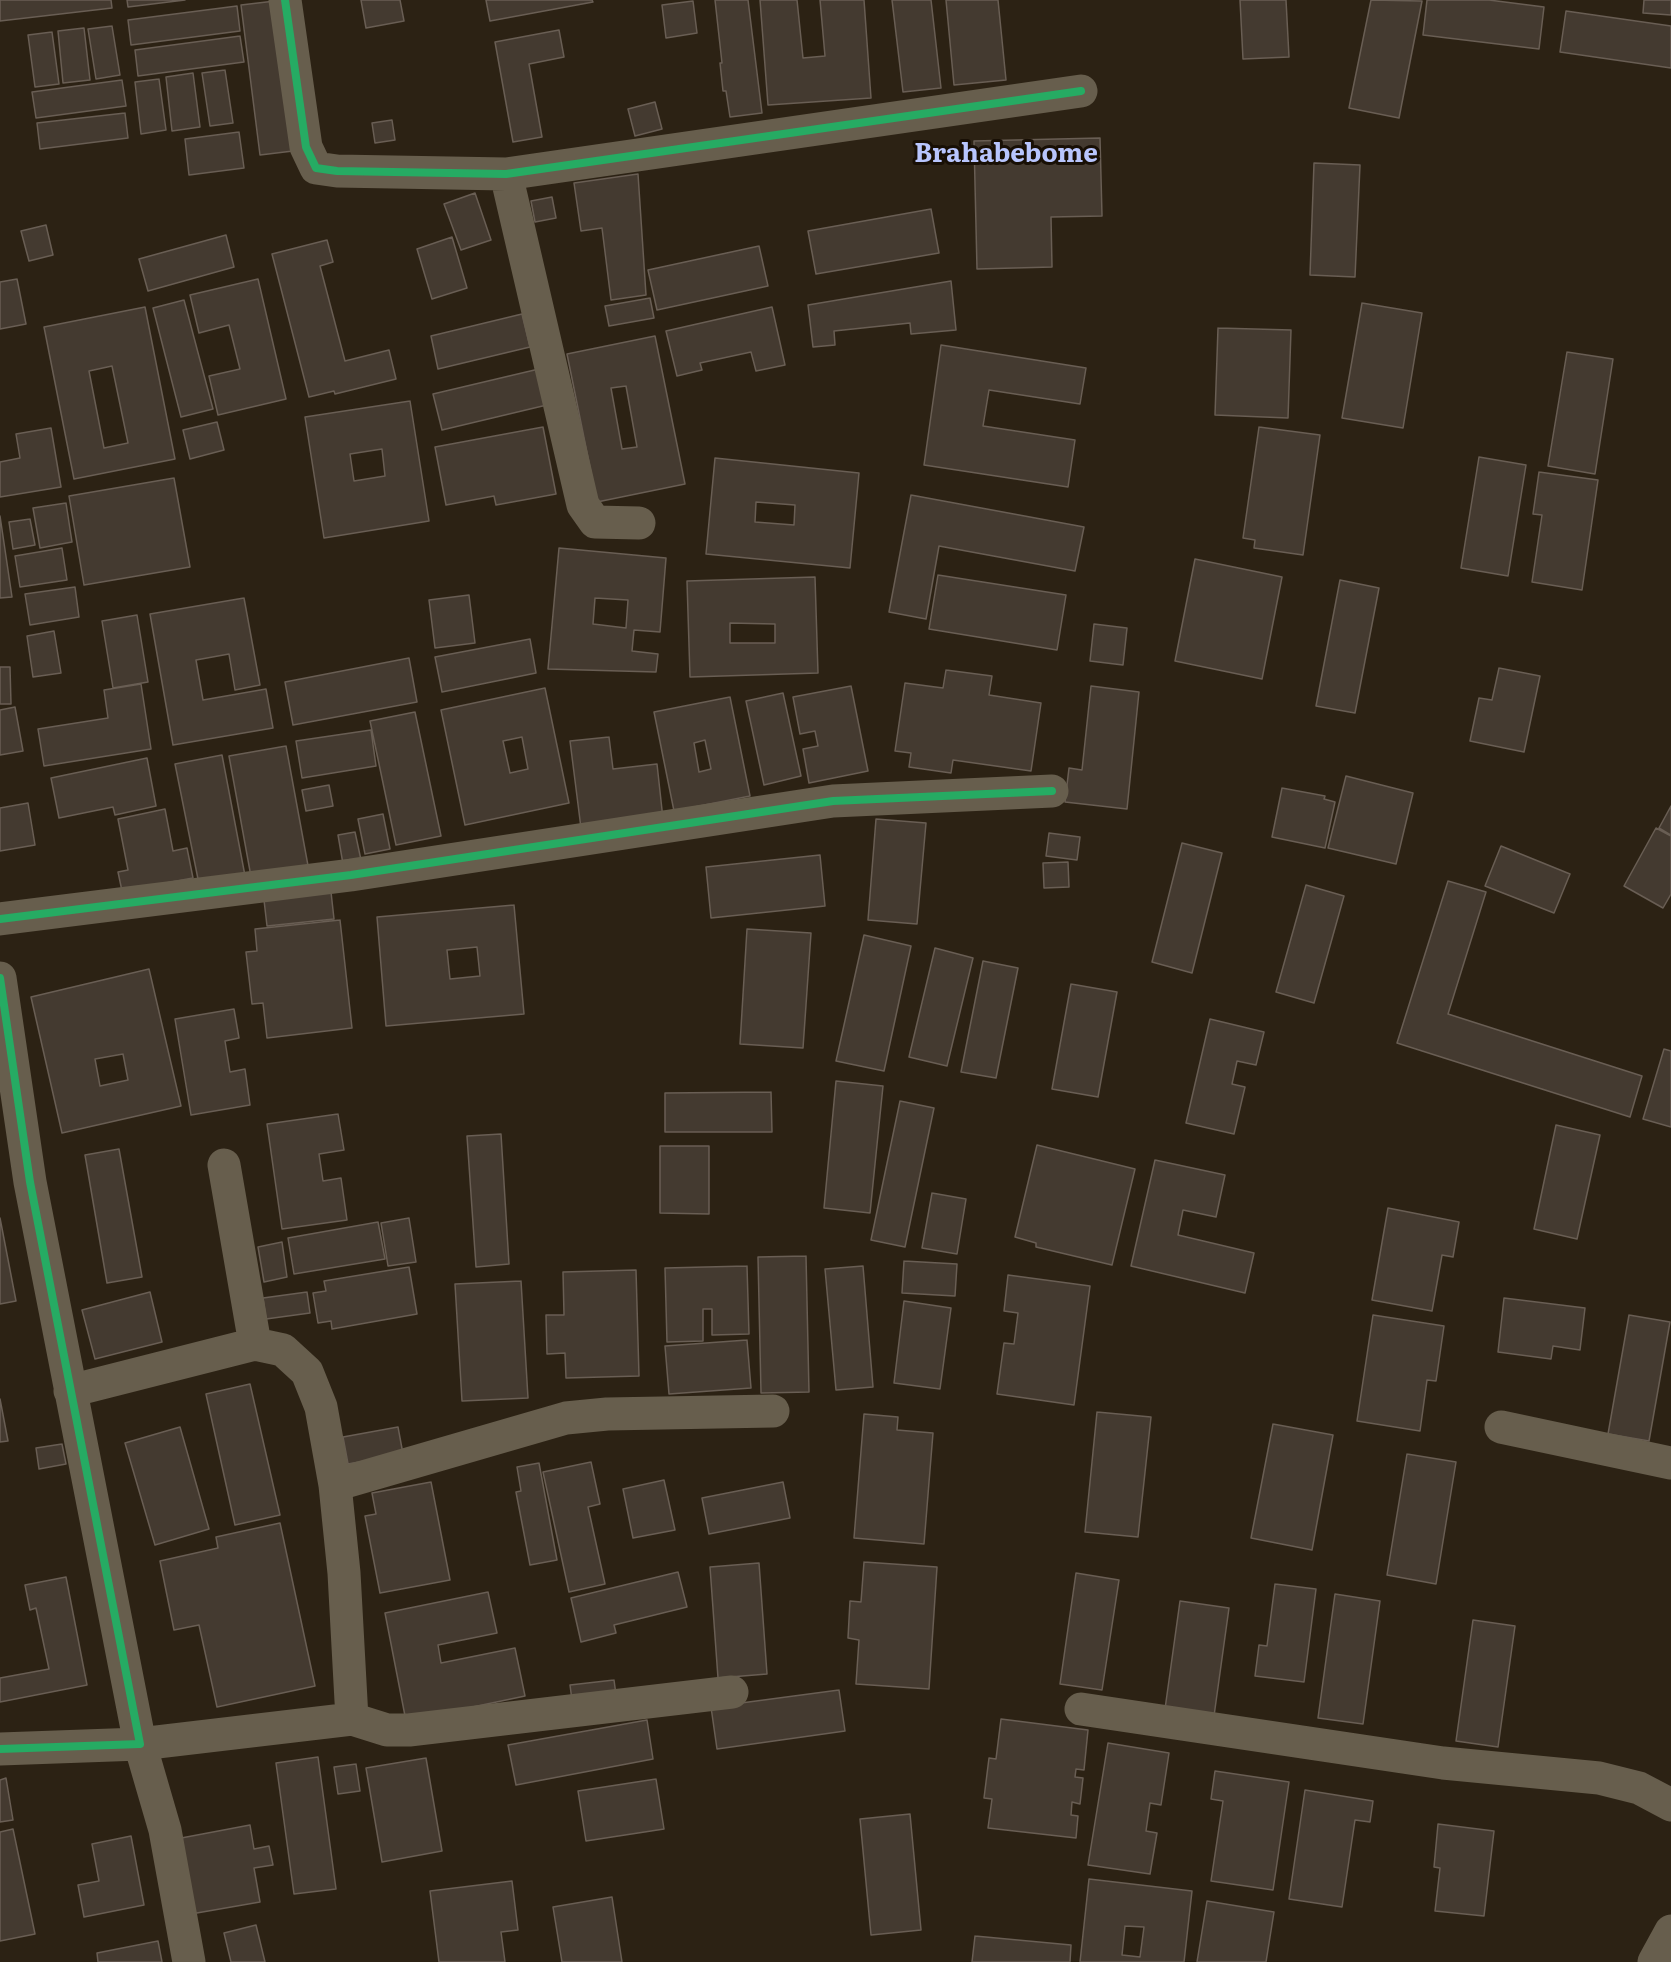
<!DOCTYPE html>
<style>
body{margin:0}
canvas{display:block;background:#2c2214}
</style>
<canvas width="1671" height="1962"></canvas>
<script>
const c = document.querySelector('canvas').getContext('2d');
c.lineJoin = 'round';
function paint(path, color) { c.fillStyle = color; c.fill(path, 'evenodd'); }
const poly = rows => new Path2D(rows.map(r => 'M' + r).join(''));
function trace(path, color, width, dash) { c.strokeStyle = color; c.lineWidth = width; c.lineCap = dash ? 'butt' : 'round'; c.setLineDash(dash || []); c.stroke(path); }
function write(font, color, halo, rows, align = 'center') {
  c.font = font + ' Literata,serif'; c.lineWidth = 6; c.setLineDash([]); c.textBaseline = 'middle'; c.strokeStyle = halo; c.fillStyle = color; for (const [text, x, y, turn = 0] of rows) {
    c.save(); c.translate(x, y); c.rotate((+turn || 0) * Math.PI / 180); c.textAlign = isNaN(turn) ? turn : align; if (halo) c.strokeText(text, 0, 0); c.fillText(text, 0, 0); c.restore();
  }
}
const building = poly([
 [0,0,111,0,112,8,0,21,0,0],
 [127,0,185,0,128,7,127,0],
 [361,0,400,0,404,21,366,28,361,0],
 [486,0,592,0,593,2,490,21,486,0],
 [715,0,748,0,762,113,730,117,726,91,723,91,720,63,722,63,715,0],
 [760,0,797,0,803,58,825,56,820,0,864,0,871,98,768,105,760,0],
 [892,0,931,0,941,88,903,92,892,0],
 [946,0,998,0,1006,80,954,85,946,0],
 [1240,0,1286,0,1289,57,1243,59,1240,0],
 [1371,0,1422,1,1399,118,1349,108,1371,0],
 [1427,0,1489,0,1544,7,1539,49,1423,35,1427,0],
 [1644,0,1671,0,1671,15,1643,13,1644,0],
 [275,1,293,151,260,155,241,5,275,1],
 [693,1,697,33,666,38,662,5,693,1],
 [237,6,240,31,131,45,128,20,237,6],
 [1566,11,1671,26,1671,68,1560,52,1566,11],
 [112,26,120,75,96,79,88,29,112,26],
 [84,28,90,80,63,83,58,31,84,28],
 [559,30,564,57,529,64,542,137,513,142,495,42,559,30],
 [52,32,59,84,35,87,28,35,52,32],
 [240,36,244,62,138,76,135,50,240,36],
 [225,70,233,123,210,126,202,73,225,70],
 [193,73,200,127,172,131,166,77,193,73],
 [159,79,166,130,141,134,135,82,159,79],
 [122,80,126,106,36,118,32,92,122,80],
 [655,102,662,129,635,136,628,109,655,102],
 [125,113,128,138,40,149,37,123,125,113],
 [392,120,395,140,375,143,372,123,392,120],
 [239,132,244,168,189,175,185,139,239,132],
 [1100,138,1102,216,1051,217,1052,267,977,269,974,141,1100,138],
 [1314,163,1360,165,1355,277,1310,275,1314,163],
 [638,174,646,295,611,300,602,228,581,231,574,183,638,174],
 [475,193,491,240,461,250,444,204,475,193],
 [552,197,556,218,535,222,531,201,552,197],
 [931,209,939,253,816,274,808,231,931,209],
 [46,225,53,255,29,261,21,231,46,225],
 [226,235,234,267,148,291,139,259,226,235],
 [452,237,467,288,432,299,417,249,452,237],
 [327,240,333,262,320,266,345,361,389,350,396,379,335,394,334,391,309,397,272,254,327,240],
 [759,246,768,286,657,310,648,270,759,246],
 [17,279,26,324,0,329,0,282,17,279],
 [258,279,286,399,218,415,209,376,240,369,229,325,199,333,190,295,258,279],
 [951,281,956,330,911,334,910,323,834,331,835,345,813,347,808,305,951,281],
 [650,298,654,318,609,326,605,306,650,298],
 [184,300,213,409,181,417,153,308,184,300],
 [1362,303,1422,313,1403,428,1342,418,1362,303],
 [145,307,175,459,74,479,44,327,145,307],
 [112,366,128,443,104,448,89,371,112,366],
 [772,307,785,365,756,371,751,352,700,363,702,370,677,376,666,331,772,307],
 [522,314,530,347,438,369,431,336,522,314],
 [1218,328,1291,330,1288,418,1215,415,1218,328],
 [655,336,685,484,597,502,567,354,655,336],
 [626,386,637,447,622,449,611,388,626,386],
 [941,345,1086,368,1080,404,989,390,983,426,1075,440,1068,487,924,465,941,345],
 [1567,352,1613,359,1595,474,1548,466,1567,352],
 [543,368,551,404,442,430,433,394,543,368],
 [410,401,429,521,324,538,305,417,410,401],
 [382,449,385,476,354,481,350,454,382,449],
 [217,422,224,450,190,459,183,430,217,422],
 [543,427,556,494,496,505,494,496,446,505,435,447,543,427],
 [1259,427,1320,435,1303,555,1254,548,1255,540,1243,538,1259,427],
 [51,428,61,487,0,497,0,462,20,458,16,434,51,428],
 [1479,457,1526,465,1508,576,1461,568,1479,457],
 [715,458,859,473,850,568,706,554,715,458],
 [756,502,795,505,794,525,755,522,756,502],
 [1539,472,1598,480,1582,590,1532,582,1542,515,1533,514,1539,472],
 [174,478,190,567,84,585,69,496,174,478],
 [911,495,1084,527,1075,571,939,546,926,619,889,612,911,495],
 [66,503,72,542,40,548,33,508,66,503],
 [0,516,12,597,0,598,0,516],
 [30,519,35,545,13,549,9,522,30,519],
 [62,548,67,580,20,587,15,556,62,548],
 [559,548,666,558,660,632,634,630,632,651,658,654,656,672,548,669,559,548],
 [595,598,628,600,626,628,593,624,595,598],
 [1195,559,1282,577,1262,679,1175,661,1195,559],
 [938,575,1066,595,1057,650,929,629,938,575],
 [815,577,818,673,690,677,687,581,815,577],
 [730,623,775,624,775,643,730,643,730,623],
 [1340,580,1379,588,1355,713,1316,706,1340,580],
 [75,587,79,617,30,625,25,594,75,587],
 [469,595,475,643,435,648,429,600,469,595],
 [244,598,260,685,235,690,229,654,196,660,203,700,266,689,273,728,173,745,150,614,244,598],
 [137,615,148,682,113,688,102,621,137,615],
 [1094,624,1127,628,1123,665,1090,661,1094,624],
 [54,631,61,673,33,677,27,636,54,631],
 [530,639,536,673,442,692,435,657,530,639],
 [409,658,417,702,293,725,285,682,409,658],
 [0,667,10,667,11,704,0,704,0,667],
 [1499,668,1540,676,1524,752,1470,741,1479,698,1492,700,1499,668],
 [946,670,992,676,989,695,1041,703,1031,771,953,760,951,773,909,767,911,753,895,751,905,683,943,688,946,670],
 [141,684,151,749,44,766,38,729,108,718,104,690,141,684],
 [851,686,868,771,809,783,803,749,818,746,815,731,800,734,793,697,851,686],
 [1091,686,1139,692,1127,809,1065,802,1069,768,1082,770,1091,686],
 [545,688,569,803,465,825,441,710,545,688],
 [522,737,528,769,510,773,503,741,522,737],
 [783,693,801,776,764,785,746,701,783,693],
 [730,697,750,796,674,811,654,712,730,697],
 [705,740,711,769,699,772,694,743,705,740],
 [15,707,23,751,0,755,0,710,15,707],
 [415,712,441,836,396,845,370,721,415,712],
 [371,730,376,766,302,778,296,741,371,730],
 [609,737,613,769,657,764,663,819,581,828,570,741,609,737],
 [286,746,309,871,252,882,229,756,286,746],
 [222,755,246,881,200,889,175,764,222,755],
 [147,758,156,806,115,815,113,807,59,818,51,778,147,758],
 [1346,776,1413,793,1396,864,1328,848,1346,776],
 [329,785,333,806,306,811,302,790,329,785],
 [1282,788,1325,796,1324,799,1335,802,1325,848,1272,837,1282,788],
 [28,803,35,845,0,851,0,808,28,803],
 [1671,806,1671,835,1659,828,1671,806],
 [165,809,173,851,187,848,193,878,122,891,118,872,128,870,118,819,165,809],
 [383,814,390,849,365,854,358,819,383,814],
 [876,819,926,823,917,924,868,920,876,819],
 [1656,828,1671,836,1671,894,1663,908,1624,886,1656,828],
 [355,832,361,860,343,864,338,835,355,832],
 [1049,833,1080,837,1077,860,1046,856,1049,833],
 [1182,843,1222,853,1192,973,1152,962,1182,843],
 [1501,846,1570,874,1554,913,1485,886,1501,846],
 [820,855,825,906,711,918,706,867,820,855],
 [1068,862,1069,887,1044,888,1043,863,1068,862],
 [1448,881,1486,892,1448,1014,1642,1076,1630,1117,1397,1043,1448,881],
 [1306,885,1344,896,1314,1003,1276,992,1306,885],
 [331,892,334,919,267,926,264,900,331,892],
 [514,905,524,1014,386,1026,377,917,514,905],
 [477,947,480,976,450,979,447,950,477,947],
 [340,920,352,1028,267,1038,263,1003,252,1004,246,952,257,951,255,929,340,920],
 [747,929,811,933,803,1048,740,1044,747,929],
 [864,935,911,946,884,1071,836,1061,864,935],
 [935,948,973,958,947,1066,909,1057,935,948],
 [983,961,1018,968,996,1078,961,1072,983,961],
 [149,969,181,1106,62,1133,31,997,149,969],
 [123,1054,128,1080,100,1086,95,1059,123,1054],
 [1071,984,1117,992,1098,1097,1052,1089,1071,984],
 [234,1009,239,1038,225,1041,230,1072,245,1069,250,1105,191,1115,175,1019,234,1009],
 [1210,1019,1264,1032,1256,1065,1237,1061,1232,1084,1245,1087,1234,1134,1186,1123,1210,1019],
 [1664,1049,1671,1051,1671,1127,1643,1119,1664,1049],
 [836,1081,883,1086,870,1213,824,1208,836,1081],
 [771,1092,772,1132,665,1132,665,1093,771,1092],
 [900,1101,934,1108,905,1247,871,1240,900,1101],
 [338,1114,344,1150,319,1154,323,1181,341,1178,347,1220,282,1229,267,1124,338,1114],
 [1556,1125,1600,1135,1577,1239,1534,1229,1556,1125],
 [501,1134,509,1264,476,1267,467,1136,501,1134],
 [1037,1145,1135,1169,1112,1265,1036,1247,1036,1243,1015,1237,1037,1145],
 [660,1146,709,1146,709,1214,660,1213,660,1146],
 [119,1149,142,1277,107,1283,85,1155,119,1149],
 [1155,1160,1225,1175,1216,1217,1183,1210,1178,1235,1254,1253,1245,1293,1131,1266,1155,1160],
 [932,1193,966,1199,957,1254,922,1248,932,1193],
 [1388,1208,1459,1222,1453,1257,1442,1255,1432,1311,1372,1300,1388,1208],
 [0,1218,16,1301,0,1304,0,1218],
 [409,1218,416,1262,388,1266,381,1223,409,1218],
 [378,1222,385,1259,294,1274,288,1238,378,1222],
 [282,1242,287,1277,264,1282,258,1247,282,1242],
 [806,1256,809,1392,761,1393,758,1257,806,1256],
 [904,1261,957,1264,955,1296,902,1293,904,1261],
 [747,1266,749,1334,712,1335,712,1309,703,1309,703,1341,667,1342,665,1268,747,1266],
 [863,1266,873,1387,836,1390,825,1269,863,1266],
 [409,1267,417,1314,332,1329,331,1321,318,1323,313,1293,326,1291,324,1281,409,1267],
 [636,1270,639,1376,566,1378,565,1353,547,1354,546,1315,564,1315,563,1272,636,1270],
 [1008,1275,1090,1286,1074,1405,997,1394,1004,1343,1014,1344,1018,1313,1004,1311,1008,1275],
 [521,1281,528,1398,462,1401,455,1284,521,1281],
 [150,1292,162,1342,95,1359,82,1310,150,1292],
 [307,1292,310,1313,266,1319,263,1298,307,1292],
 [1504,1298,1585,1308,1580,1350,1553,1346,1551,1359,1498,1352,1504,1298],
 [904,1301,951,1308,940,1389,894,1383,904,1301],
 [1373,1315,1444,1326,1436,1381,1427,1380,1420,1431,1357,1421,1373,1315],
 [1629,1315,1670,1322,1649,1441,1608,1434,1629,1315],
 [747,1340,751,1388,669,1394,665,1346,747,1340],
 [250,1384,280,1515,235,1525,206,1394,250,1384],
 [0,1399,8,1441,0,1442,0,1399],
 [1097,1412,1151,1417,1138,1537,1085,1532,1097,1412],
 [864,1414,898,1417,897,1430,933,1433,924,1544,854,1538,864,1414],
 [1273,1424,1333,1435,1312,1550,1251,1538,1273,1424],
 [180,1427,209,1529,155,1545,125,1443,180,1427],
 [398,1427,403,1454,348,1464,343,1437,398,1427],
 [62,1444,66,1464,39,1469,36,1448,62,1444],
 [1407,1454,1456,1462,1436,1584,1387,1575,1407,1454],
 [591,1462,600,1504,588,1507,605,1584,569,1592,543,1472,591,1462],
 [539,1463,557,1560,530,1565,516,1492,521,1491,517,1467,539,1463],
 [664,1480,675,1530,633,1538,623,1489,664,1480],
 [431,1482,450,1580,380,1593,365,1516,376,1514,372,1493,431,1482],
 [783,1482,790,1518,709,1534,702,1498,783,1482],
 [280,1523,315,1686,217,1707,199,1625,174,1630,160,1561,218,1548,216,1537,280,1523],
 [864,1562,937,1567,929,1689,856,1684,859,1640,848,1638,850,1601,861,1602,864,1562],
 [759,1563,767,1674,718,1678,710,1567,759,1563],
 [678,1572,687,1607,614,1625,616,1633,581,1642,571,1598,678,1572],
 [1076,1573,1119,1580,1102,1690,1060,1684,1076,1573],
 [66,1577,87,1685,0,1702,0,1678,49,1669,36,1608,30,1610,25,1585,66,1577],
 [1275,1584,1316,1589,1304,1682,1255,1676,1259,1645,1267,1646,1275,1584],
 [488,1592,497,1633,438,1645,441,1663,515,1648,525,1696,406,1721,385,1613,488,1592],
 [1335,1594,1380,1601,1363,1724,1318,1718,1335,1594],
 [1180,1601,1229,1608,1214,1716,1165,1709,1180,1601],
 [1473,1620,1515,1626,1498,1747,1456,1741,1473,1620],
 [614,1680,617,1702,573,1708,570,1685,614,1680],
 [839,1690,845,1731,717,1749,711,1707,839,1690],
 [1001,1719,1088,1730,1084,1770,1076,1769,1075,1777,1083,1778,1080,1804,1072,1802,1071,1815,1078,1816,1076,1838,988,1828,992,1799,984,1798,989,1758,996,1759,1001,1719],
 [647,1720,653,1759,516,1785,508,1745,647,1720],
 [1108,1743,1169,1753,1161,1805,1150,1803,1146,1831,1157,1833,1150,1874,1088,1865,1108,1743],
 [318,1757,336,1889,294,1894,276,1763,318,1757],
 [426,1758,442,1851,382,1862,366,1768,426,1758],
 [356,1764,360,1791,338,1794,334,1767,356,1764],
 [1215,1771,1289,1782,1273,1890,1211,1881,1223,1801,1211,1799,1215,1771],
 [6,1778,13,1820,0,1822,0,1780,6,1778],
 [656,1779,664,1829,586,1841,578,1791,656,1779],
 [1305,1790,1373,1801,1370,1822,1355,1820,1342,1907,1289,1899,1305,1790],
 [910,1814,921,1930,871,1935,860,1819,910,1814],
 [1438,1824,1494,1831,1484,1916,1435,1911,1440,1868,1434,1867,1438,1824],
 [250,1825,254,1849,269,1846,273,1865,254,1868,260,1902,191,1914,176,1839,250,1825],
 [13,1829,35,1934,0,1941,0,1832,13,1829],
 [131,1836,144,1905,84,1917,78,1885,99,1881,92,1844,131,1836],
 [1089,1879,1192,1891,1184,1962,1080,1962,1089,1879],
 [1125,1926,1144,1927,1140,1957,1122,1955,1125,1926],
 [512,1881,518,1930,501,1932,505,1962,439,1962,430,1891,512,1881],
 [612,1897,622,1962,562,1962,553,1907,612,1897],
 [1207,1901,1274,1912,1266,1962,1197,1962,1207,1901],
 [256,1925,265,1962,231,1962,224,1933,256,1925],
 [975,1936,1071,1945,1070,1962,972,1962,975,1936],
 [158,1941,162,1962,98,1962,97,1953,158,1941]
]);
const minor = poly([
 [285,0,306,147,316,168,337,171,506,174,1081,91],
 [506,174,583,505,595,522,639,523],
 [0,919,351,875,833,801,1052,791],
 [0,978,30,1182,140,1744,0,1749],
 [224,1165,255,1344],
 [70,1391,255,1344,283,1350,307,1372,321,1407,335,1485,344,1573,352,1719],
 [1501,1427,1671,1463],
 [335,1485,566,1418,607,1414,773,1411],
 [1081,1709,1443,1763,1599,1778,1639,1788,1671,1805],
 [189,1962,165,1830,140,1744,352,1719,387,1730,409,1730,732,1692],
 [1654,1962,1671,1931]
]);
const cycleway = poly([
 [285,0,306,147,316,168,337,171,506,174,1081,91],
 [0,919,351,875,833,801,1052,791],
 [0,978,30,1182,140,1744,0,1749]
]);
const districtNames = [
 ["Brahabebome",1006,154]
];
paint(building, '#443a30');
trace(building, '#695e54', 1.5);
trace(minor, '#675e4d', 33);
trace(cycleway, '#26ab63', 8);
write('bold 26px', '#b8c5fd', '#180f05', districtNames);
</script>
